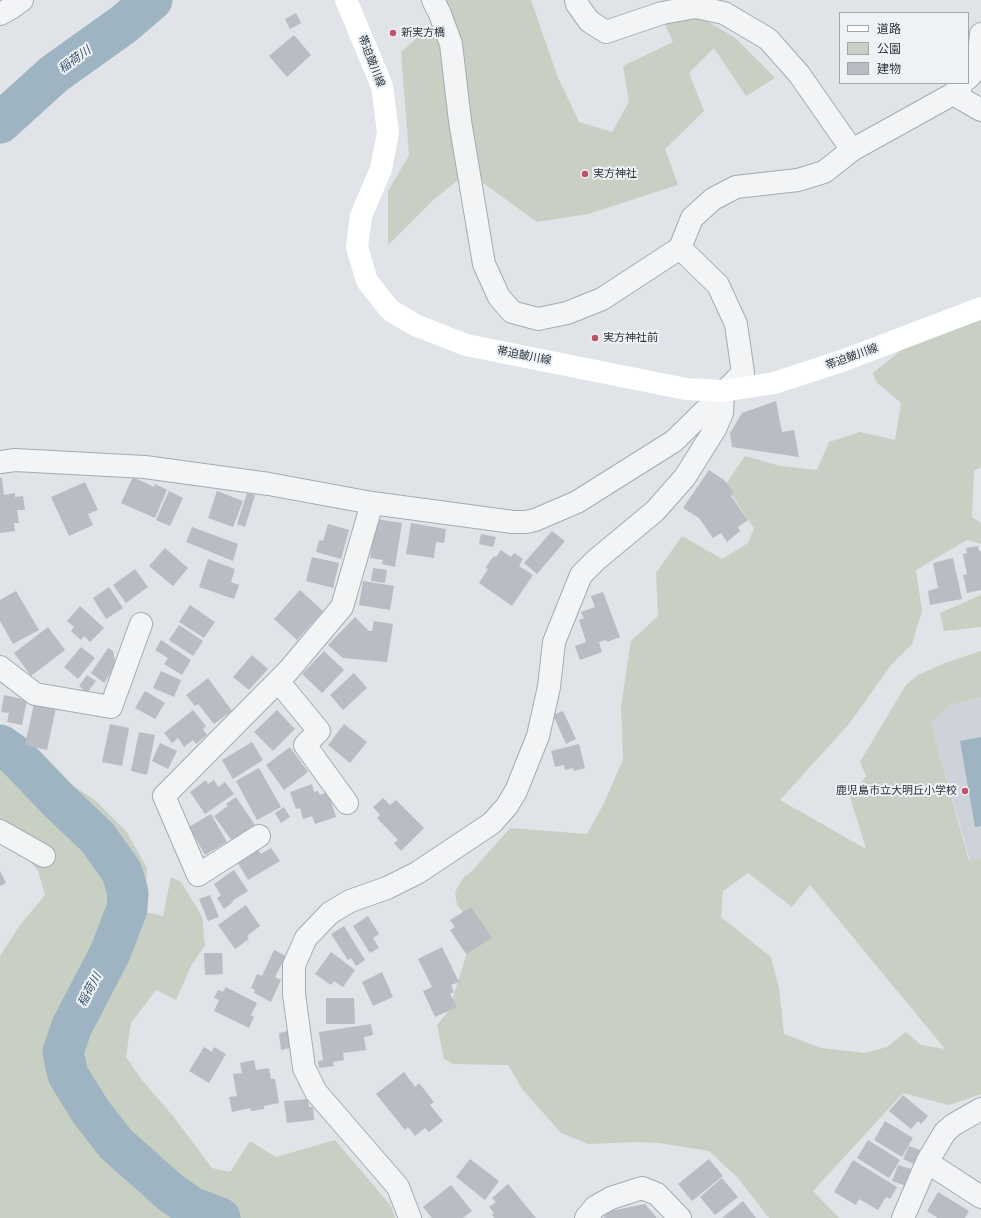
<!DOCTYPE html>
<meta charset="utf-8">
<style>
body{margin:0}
#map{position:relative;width:981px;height:1218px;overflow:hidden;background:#e0e3e7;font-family:"Archivo Narrow","Noto Sans JP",sans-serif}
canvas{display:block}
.legend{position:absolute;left:839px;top:12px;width:130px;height:72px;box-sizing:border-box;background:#eff2f5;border:1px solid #a0a6ab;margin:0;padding:5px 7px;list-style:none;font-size:12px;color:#2a333d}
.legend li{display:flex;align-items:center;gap:8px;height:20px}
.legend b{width:20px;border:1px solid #a0a6ab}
</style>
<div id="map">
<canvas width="981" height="1218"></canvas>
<ul class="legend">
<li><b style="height:5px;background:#fff"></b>道路</li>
<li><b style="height:11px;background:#c7d0c2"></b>公園</li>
<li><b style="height:11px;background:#b8bdc3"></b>建物</li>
</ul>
</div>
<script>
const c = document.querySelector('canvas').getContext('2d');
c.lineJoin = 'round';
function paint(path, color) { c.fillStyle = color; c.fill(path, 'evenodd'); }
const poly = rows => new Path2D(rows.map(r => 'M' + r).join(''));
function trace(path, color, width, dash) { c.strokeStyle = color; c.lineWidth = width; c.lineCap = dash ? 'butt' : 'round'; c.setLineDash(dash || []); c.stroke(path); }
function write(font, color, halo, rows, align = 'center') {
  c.font = font + ' "Archivo Narrow","Noto Sans JP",sans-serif'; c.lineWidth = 4; c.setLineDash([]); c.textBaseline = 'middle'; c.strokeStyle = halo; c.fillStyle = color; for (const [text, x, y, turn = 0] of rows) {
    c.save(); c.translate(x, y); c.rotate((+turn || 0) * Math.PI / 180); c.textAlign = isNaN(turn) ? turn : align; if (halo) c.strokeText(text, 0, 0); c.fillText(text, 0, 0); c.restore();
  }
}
const built = poly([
 [981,697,981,859,970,861,931,723,950,705]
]);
const green = poly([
 [428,0,531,0,557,75,579,122,612,132,629,102,623,66,673,42,664,22,698,16,734,37,775,78,746,96,714,48,689,73,704,111,665,149,678,185,588,214,537,222,468,172,432,201,388,245,388,191,409,155,401,52,433,24],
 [981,320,981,467,974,471,972,517,981,523,981,544,967,540,916,570,922,611,912,644,891,665,849,724,780,800,866,849,850,797,866,776,860,762,906,685,918,675,945,663,981,651,981,697,950,705,931,723,969,861,981,859,981,1094,949,1105,903,1093,813,1191,839,1218,769,1218,737,1177,709,1151,659,1143,637,1142,588,1144,561,1133,523,1090,508,1065,453,1064,444,1059,437,1025,449,1010,472,937,469,919,457,905,455,892,463,878,472,871,510,828,587,834,603,805,623,760,621,707,628,659,631,641,658,616,656,573,682,536,722,559,748,543,754,528,725,485,745,456,780,466,817,470,829,442,860,432,895,440,901,403,876,382,873,373,904,348],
 [748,873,792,907,810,885,945,1049,921,1045,906,1032,887,1047,865,1053,821,1048,784,1034,779,988,771,957,721,917,723,891],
 [981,595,981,627,944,631,940,613],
 [0,728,14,735,43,765,96,801,126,831,147,868,145,912,163,916,171,877,181,882,202,916,205,945,191,966,176,1000,156,990,131,1023,126,1057,141,1079,173,1116,212,1168,230,1172,250,1141,276,1157,335,1140,391,1206,395,1218,0,1218,0,956,20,925,45,895,38,871,0,823]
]);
const water = poly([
 [981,737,981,826,975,827,960,741]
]);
const river = poly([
 [0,123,54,74,124,24,152,0],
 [0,745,16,756,59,801,97,837,122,872,128,893,127,909,110,953,72,1026,63,1052,68,1075,91,1112,116,1144,170,1192,191,1207,220,1218]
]);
const building = poly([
 [296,13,301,23,290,29,285,19],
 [294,35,311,55,287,77,269,56],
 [776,401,782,432,794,430,799,457,732,447,730,433,742,413],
 [709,470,724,480,734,493,731,496,748,520,738,527,740,531,727,542,721,533,713,538,699,518,683,508],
 [133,477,154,487,155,484,167,490,155,518,121,503],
 [0,478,2,478,4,495,15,493,15,497,23,496,25,510,17,510,19,523,14,523,15,531,0,533],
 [85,482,98,510,88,514,93,525,69,536,51,497],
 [169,491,183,498,170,526,156,520],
 [217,491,243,501,233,527,208,518],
 [247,493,255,495,245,527,237,524],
 [376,519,402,523,395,567,382,564,383,560,370,558],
 [411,523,446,529,444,543,436,542,434,558,406,554],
 [328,524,349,530,341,559,316,552,319,540,323,541],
 [192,527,238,544,233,561,186,542],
 [552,531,565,541,537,574,524,563],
 [481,534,496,537,493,547,479,544],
 [978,546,979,551,981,551,981,590,967,593,963,575,967,574,963,554,967,553,966,548],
 [165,548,188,568,173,586,149,566],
 [501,550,511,557,514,553,523,559,519,566,533,575,512,606,479,583,488,569,485,568,494,556,496,557],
 [312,557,339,563,333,588,306,581],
 [953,558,962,599,930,605,928,591,938,588,933,563],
 [208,559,235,569,231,582,239,585,234,599,199,587],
 [373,568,387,570,385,583,371,581],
 [135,569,148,587,126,603,113,585],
 [363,581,394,586,390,610,359,605],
 [109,587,123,608,106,619,93,598],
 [300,590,323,611,297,640,274,619],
 [16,591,39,630,13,644,0,621,0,600],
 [603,592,620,637,607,642,606,640,599,642,602,652,580,660,575,646,586,642,579,620,584,618,581,612,595,607,591,596],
 [190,605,215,622,204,638,179,622],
 [80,606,104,628,90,642,84,636,81,640,71,631,74,627,67,621],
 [355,617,369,631,372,631,374,621,393,624,387,662,343,658,328,645],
 [179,625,203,641,193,656,169,640],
 [48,627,65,650,31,676,14,653],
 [161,640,191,660,182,675,164,664,168,658,155,650],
 [81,647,95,658,78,679,64,667],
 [108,648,113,651,116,666,104,683,91,673],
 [324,651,344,670,322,693,302,674],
 [252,655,268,669,249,690,233,677],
 [161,671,181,680,174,697,153,688],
 [354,673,367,688,343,710,330,695],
 [87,675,96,681,87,693,79,686],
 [208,678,232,711,214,724,198,704,195,706,186,695],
 [145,691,165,703,155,719,135,708],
 [4,695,27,700,22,725,7,722,9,713,1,712],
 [34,704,56,708,47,750,25,745],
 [193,710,206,726,203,729,207,735,196,744,193,740,184,747,178,738,172,743,164,733],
 [277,710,295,729,273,751,254,732],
 [563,711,576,739,566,744,553,715],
 [110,724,129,728,122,766,102,762],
 [344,724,367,742,350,763,328,745],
 [139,732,155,735,147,775,131,771],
 [252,742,263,760,233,779,222,760],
 [160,743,177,751,168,769,152,761],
 [579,744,585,768,574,771,573,768,565,770,564,765,555,767,551,751],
 [290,747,308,772,284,790,266,765],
 [259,768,281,807,257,820,236,781],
 [206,780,208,784,214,780,218,787,225,782,234,794,205,814,190,792],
 [312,784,314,792,318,791,320,795,328,792,336,817,315,824,312,816,303,819,300,808,296,809,290,792],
 [236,797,255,825,232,841,214,816,228,806,226,804],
 [383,798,390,805,396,800,424,828,401,851,394,843,398,840,377,818,380,815,373,807],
 [284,807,290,817,281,823,275,813],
 [211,814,227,842,205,855,189,827],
 [257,848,261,854,271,848,280,861,248,880,236,860],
 [234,870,248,891,232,901,233,902,224,909,217,898,221,895,214,884],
 [0,871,6,883,0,886],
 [210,895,219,917,208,921,199,899],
 [246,905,260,926,247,936,249,939,235,949,218,925],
 [471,907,492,938,466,954,450,930,455,927,450,920],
 [368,916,379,934,373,938,379,948,370,953,353,926],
 [344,926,365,960,356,966,351,958,348,960,331,934],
 [442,947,459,982,451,985,454,992,450,994,457,1007,435,1017,423,991,432,987,418,959],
 [274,950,286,956,275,977,281,980,271,1002,254,993,255,990,251,988,257,974,262,976],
 [331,952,355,970,343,987,334,981,331,985,315,974],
 [204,953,222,953,223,974,205,975],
 [382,972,393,997,373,1006,362,982],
 [226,987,257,1003,251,1015,254,1017,249,1028,214,1011,219,1000,214,998,218,990,223,992],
 [326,998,354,998,355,1024,326,1024],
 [371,1024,373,1035,364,1037,366,1050,343,1053,344,1060,333,1062,334,1066,319,1068,318,1061,323,1060,319,1032],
 [288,1031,290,1048,281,1050,279,1033],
 [204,1047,212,1052,214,1047,226,1054,209,1083,189,1071],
 [254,1060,256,1070,269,1068,271,1079,275,1079,279,1103,264,1106,264,1109,251,1111,250,1108,232,1112,229,1097,237,1096,233,1074,242,1073,240,1063],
 [404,1072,415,1087,419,1083,434,1102,430,1105,443,1121,429,1132,425,1128,415,1136,408,1127,405,1130,376,1094],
 [903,1095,928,1116,921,1124,918,1121,911,1129,889,1111],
 [308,1099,309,1107,313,1107,314,1120,287,1123,284,1101],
 [885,1121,913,1138,902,1157,874,1140],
 [868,1140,900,1160,889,1178,857,1158],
 [909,1146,923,1151,916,1165,903,1159],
 [470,1159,499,1181,485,1200,456,1177],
 [709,1159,723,1176,692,1201,678,1184],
 [853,1160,897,1187,890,1199,886,1197,878,1210,859,1199,856,1205,834,1192],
 [898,1165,915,1170,909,1187,892,1181],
 [722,1178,738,1197,715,1215,700,1197],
 [508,1184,536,1218,494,1218,492,1215,494,1213,489,1207,496,1202,492,1198],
 [451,1185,472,1211,463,1218,432,1218,423,1207],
 [938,1192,969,1211,965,1218,938,1218,927,1211],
 [743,1201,756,1218,722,1218],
 [645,1204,657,1218,603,1218,610,1211]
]);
const street = poly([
 [433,0,440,14,451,44,460,121,484,264,499,297,512,312,538,319,567,313,602,299,680,248,692,218,713,199,736,187,798,180,824,172,852,150,953,94,963,83],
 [576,0,577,4,589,21,606,32,662,13,696,7,724,13,768,39,799,74,852,150],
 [0,14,11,8,22,0],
 [968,78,971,75,979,54,981,34],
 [953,94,981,110],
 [0,462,15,460,145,467,269,484,372,503,513,522,526,522,535,520,577,502,674,441,743,373,736,324,718,285,680,248],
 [0,667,35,694,111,707,141,624],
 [278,681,319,731,305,745,347,803],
 [0,831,44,856],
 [259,836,198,875,164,796,288,671,342,607,372,503],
 [927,1162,981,1197],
 [410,1218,398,1187,316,1092,304,1068,294,994,294,965,306,938,330,913,350,901,387,888,417,873,492,823,507,806,516,791,538,736,549,687,554,642,581,575,596,560,655,511,685,477,715,429,722,413,723,391],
 [586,1218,595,1207,611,1198,642,1188,657,1194,680,1218],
 [903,1218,927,1162,945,1132,953,1125,981,1109]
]);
const secondary = poly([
 [346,0,382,86,388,132,381,169,361,216,357,247,367,281,390,310,415,325,466,345,686,389,723,391,774,383,842,361,981,308]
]);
const markers = [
 [393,33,4,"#be526d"],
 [585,174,4,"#be526d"],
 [595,338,4,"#be526d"],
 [965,791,4,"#be526d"]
];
const poiNames = [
 ["新実方橋",401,33],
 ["実方神社",593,174],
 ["実方神社前",603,338],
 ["鹿児島市立大明丘小学校",957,791,"right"]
];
const streetNames = [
 ["帯迫皷川線",371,61,69],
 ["帯迫皷川線",524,356,11],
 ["帯迫皷川線",852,357,-20]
];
const waterNames = [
 ["稲荷川",75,60,-36],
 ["稲荷川",90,990,-62]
];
paint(built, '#ced3d9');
paint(green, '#c7d0c2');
paint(water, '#9fb4c3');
trace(river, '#9fb4c3', 41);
paint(building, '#b8bdc3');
trace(street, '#a6abb1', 24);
trace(street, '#f2f4f6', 22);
trace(secondary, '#fff', 22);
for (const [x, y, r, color] of markers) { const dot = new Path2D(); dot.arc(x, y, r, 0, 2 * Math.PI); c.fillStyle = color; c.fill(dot); trace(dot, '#eff2f5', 1.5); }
write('11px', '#2a333d', '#eff2f5', poiNames, 'left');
write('11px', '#2a333d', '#eff2f5', streetNames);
write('italic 12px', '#39556c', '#eff2f5', waterNames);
</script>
